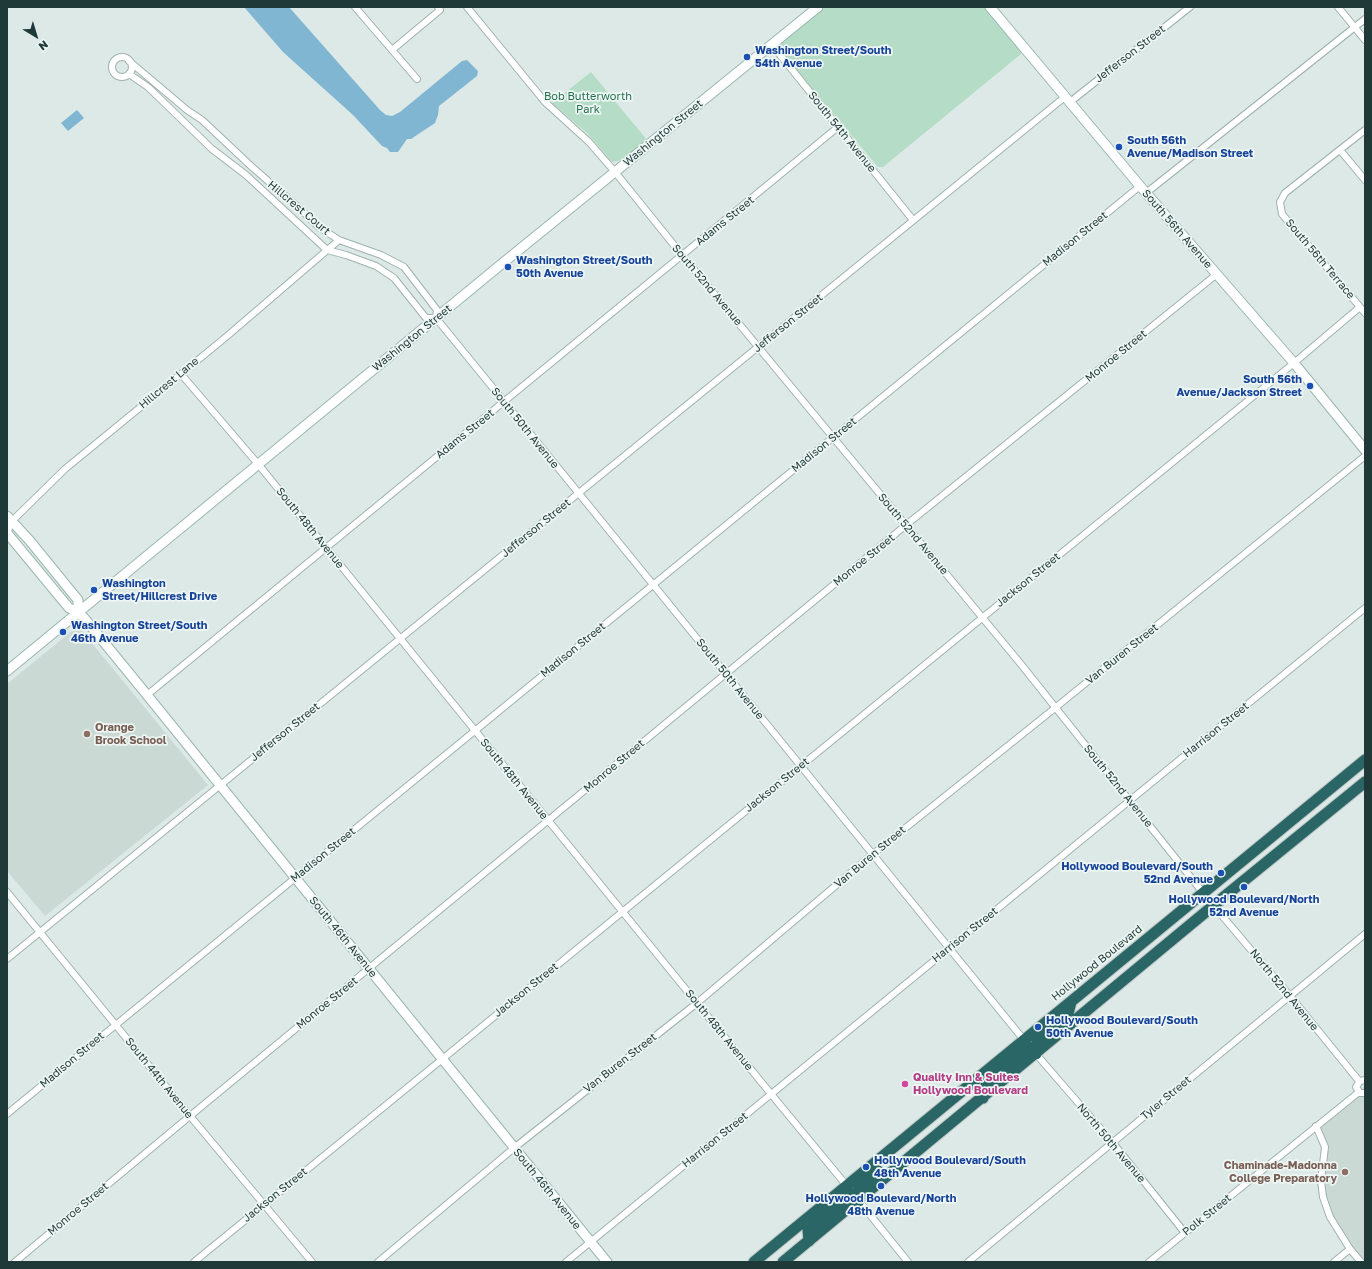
<!DOCTYPE html>
<style>
body{margin:0}
#map{position:relative;width:1372px;height:1269px;overflow:hidden;background:#dce9e6;font-family:"Golos Text",sans-serif}
canvas{display:block}
.frame{position:absolute;inset:0;border:8px solid #1e3937;pointer-events:none}
.north{position:absolute;left:16px;top:16px;width:40px;height:40px;-webkit-text-stroke:3px #edf6f3;paint-order:stroke;rotate:142deg;font-size:11px;font-weight:700;line-height:16px;text-align:center;color:#1e3937}
.north::after{content:'';display:block;margin:auto;width:14px;height:18px;background:#1e3937;clip-path:polygon(50% 0,100% 100%,50% 72%,0 100%)}
</style>
<div id="map">
<canvas width="1372" height="1269"></canvas>
<div class="frame"></div>
<div class="north">N</div>
</div>
<script>
const c = document.querySelector('canvas').getContext('2d');
c.lineJoin = 'round';
function paint(path, color) { c.fillStyle = color; c.fill(path, 'evenodd'); }
const poly = rows => new Path2D(rows.map(r => 'M' + r).join(''));
function trace(path, color, width, dash) { c.strokeStyle = color; c.lineWidth = width; c.lineCap = dash ? 'butt' : 'round'; c.setLineDash(dash || []); c.stroke(path); }
function write(font, color, halo, rows, align = 'center') {
  c.font = font + ' "Golos Text",sans-serif'; c.lineWidth = 3.5; c.setLineDash([]); c.textBaseline = 'middle'; c.strokeStyle = halo; c.fillStyle = color; for (const [text, x, y, turn = 0] of rows) {
    c.save(); c.translate(x, y); c.rotate((+turn || 0) * Math.PI / 180); c.textAlign = isNaN(turn) ? turn : align; if (halo) c.strokeText(text, 0, 0); c.fillText(text, 0, 0); c.restore();
  }
}
const built = poly([
 [78,626,208,785,45,916,7,871,7,684],
 [1365,1086,1365,1262,1361,1262,1350,1249,1323,1197,1325,1147,1316,1126]
]);
const green = poly([
 [824,7,985,7,1020,46,1021,54,883,167,878,167,781,51,779,43],
 [591,72,647,140,622,160,612,162,587,133,552,103]
]);
const water = poly([
 [244,7,289,7,380,110,386,115,392,116,400,112,462,61,467,60,478,71,477,76,439,106,438,115,435,123,411,139,407,139,398,152,390,152,387,148,382,146,353,115,283,52],
 [77,110,84,118,68,131,61,123]
]);
const street = poly([
 [355,7,417,79],
 [467,7,545,102,589,142,615,172,682,255,1020,663,1208,899,1290,996,1359,1081],
 [1338,7,1365,40],
 [768,48,777,51,913,220],
 [392,50,440,10,438,7],
 '112 67a10 10 0 1 1 20 0a10 10 0 1 1-20 0Z',
 [129,61,187,110,202,120,252,167,298,207,319,227,339,240,381,255,404,267,437,310,436,318],
 [129,74,148,87,212,149,246,175,327,250,346,255,376,266,394,278,426,318,436,318],
 [1070,102,1190,7],
 [1365,130,1285,193,1280,202,1282,214,1365,313],
 [1340,150,1365,180],
 [1146,193,1365,19],
 [436,318,1024,1040],
 [181,374,258,464,771,1094,847,1186],
 [7,533,12,521,65,469,226,337,339,240],
 [147,695,838,127],
 [7,892,190,1116,312,1262],
 [7,959,1066,96],
 [1036,1054,1113,1143,1185,1233],
 [1365,1080,1360,1081,1356,1087,1360,1093,1365,1093],
 [7,1114,1140,186],
 [1316,1126,1325,1147,1321,1181,1323,1197,1330,1217,1350,1249,1361,1262],
 [859,1201,908,1262],
 [15,1262,190,1116,906,525,1217,274],
 [194,1262,1294,363,1360,307],
 [378,1262,514,1148,697,1003,873,854,1055,708,1365,456],
 [566,1262,1365,608],
 [968,1262,1365,934],
 [1149,1262,1359,1092],
 [1334,1262,1350,1249]
]);
const secondary = poly([
 [990,7,1140,186,1294,363,1365,450],
 [7,516,30,541,78,600,78,612],
 [7,533,69,608,78,612,85,619,147,695,607,1262],
 [7,671,504,262,818,7]
]);
const highway = poly([
 [1036,1054,1034,1049,1037,1043,1040,1038,1068,1014,1071,1002],
 [983,1098,986,1085,1022,1055,1026,1049,1026,1045,1024,1040],
 [859,1201,857,1194,860,1186,877,1170],
 [809,1241,808,1229,842,1202,848,1191,847,1186],
 [754,1262,1365,760],
 [783,1262,1225,896,1365,782]
]);
const markers = [
 [747,57,4,"#1a4fb4"],
 [1119,147,4,"#1a4fb4"],
 [508,267,4,"#1a4fb4"],
 [1310,386,4,"#1a4fb4"],
 [94,590,4,"#1a4fb4"],
 [63,632,4,"#1a4fb4"],
 [87,734,4,"#8d6e63"],
 [1221,873,4,"#1a4fb4"],
 [1244,887,4,"#1a4fb4"],
 [1038,1027,4,"#1a4fb4"],
 [905,1084,4,"#d1479c"],
 [866,1167,4,"#1a4fb4"],
 [1345,1172,4,"#8d6e63"],
 [881,1186,4,"#1a4fb4"]
];
const transitNames = [
 ["Washington Street/South",755,51],
 ["54th Avenue",755,64],
 ["South 56th",1127,141],
 ["Avenue/Madison Street",1127,154],
 ["Washington Street/South",516,261],
 ["50th Avenue",516,274],
 ["South 56th",1302,380,"right"],
 ["Avenue/Jackson Street",1302,393,"right"],
 ["Washington",102,584],
 ["Street/Hillcrest Drive",102,597],
 ["Washington Street/South",71,626],
 ["46th Avenue",71,639],
 ["Hollywood Boulevard/South",1213,867,"right"],
 ["52nd Avenue",1213,880,"right"],
 ["Hollywood Boulevard/North",1244,900,"center"],
 ["52nd Avenue",1244,913,"center"],
 ["Hollywood Boulevard/South",1046,1021],
 ["50th Avenue",1046,1034],
 ["Hollywood Boulevard/South",874,1161],
 ["48th Avenue",874,1174],
 ["Hollywood Boulevard/North",881,1199,"center"],
 ["48th Avenue",881,1212,"center"]
];
const streetNames = [
 ["Jefferson Street",1130,54,-38],
 ["South 54th Avenue",842,132,51],
 ["Washington Street",663,133,-39],
 ["Hillcrest Court",299,208,40],
 ["Adams Street",725,221,-39],
 ["South 56th Avenue",1177,229,49],
 ["Madison Street",1075,239,-39],
 ["South 56th Terrace",1320,259,50],
 ["South 52nd Avenue",707,285,50],
 ["Jefferson Street",788,323,-39],
 ["Washington Street",412,338,-39],
 ["Monroe Street",1116,356,-39],
 ["Hillcrest Lane",169,383,-40],
 ["South 50th Avenue",525,428,51],
 ["Adams Street",465,434,-39],
 ["Madison Street",824,445,-39],
 ["South 48th Avenue",310,528,51],
 ["Jefferson Street",536,528,-39],
 ["South 52nd Avenue",913,534,50],
 ["Monroe Street",864,560,-39],
 ["Jackson Street",1028,580,-39],
 ["Madison Street",573,650,-39],
 ["Van Buren Street",1122,654,-39],
 ["South 50th Avenue",730,679,51],
 ["Harrison Street",1216,730,-39],
 ["Jefferson Street",285,732,-39],
 ["Monroe Street",614,766,-40],
 ["South 48th Avenue",514,779,51],
 ["Jackson Street",777,785,-39],
 ["South 52nd Avenue",1118,786,51],
 ["Madison Street",323,855,-39],
 ["Van Buren Street",870,857,-40],
 ["Harrison Street",965,935,-39],
 ["South 46th Avenue",343,937,51],
 ["Hollywood Boulevard",1097,963,-39],
 ["Jackson Street",526,990,-39],
 ["North 52nd Avenue",1284,990,51],
 ["Monroe Street",327,1003,-39],
 ["South 48th Avenue",719,1030,51],
 ["Madison Street",72,1060,-40],
 ["Van Buren Street",620,1063,-38],
 ["South 44th Avenue",159,1078,51],
 ["Tyler Street",1166,1098,-40],
 ["Harrison Street",715,1140,-39],
 ["North 50th Avenue",1111,1143,50],
 ["South 46th Avenue",547,1189,51],
 ["Jackson Street",275,1195,-39],
 ["Monroe Street",78,1209,-40],
 ["Polk Street",1207,1215,-39]
];
const parkNames = [
 ["Bob Butterworth",588,97],
 ["Park",588,110]
];
const educationNames = [
 ["Orange",95,728],
 ["Brook School",95,741],
 ["Chaminade-Madonna",1337,1166,"right"],
 ["College Preparatory",1337,1179,"right"]
];
const hotelNames = [
 ["Quality Inn & Suites",913,1078],
 ["Hollywood Boulevard",913,1091]
];
paint(built, '#cbd9d5');
paint(green, '#b4dcc6');
paint(water, '#81b6d2');
trace(street, '#9fb1ae', 8);
trace(secondary, '#9bb6b1', 11);
trace(highway, '#bcc4c3', 13);
trace(street, '#fff', 6);
trace(secondary, '#fff', 9);
trace(highway, '#296665', 11);
for (const [x, y, r, color] of markers) { const dot = new Path2D(); dot.arc(x, y, r, 0, 2 * Math.PI); c.fillStyle = color; c.fill(dot); trace(dot, '#edf6f3', 1.5); }
write('bold 11px', '#164399', '#edf6f3', transitNames, 'left');
write('11px', '#1e3937', '#edf6f3', streetNames);
write('11px', '#277152', '#edf6f3', parkNames);
write('bold 11px', '#785e54', '#edf6f3', educationNames, 'left');
write('bold 11px', '#b23c85', '#edf6f3', hotelNames, 'left');
</script>
